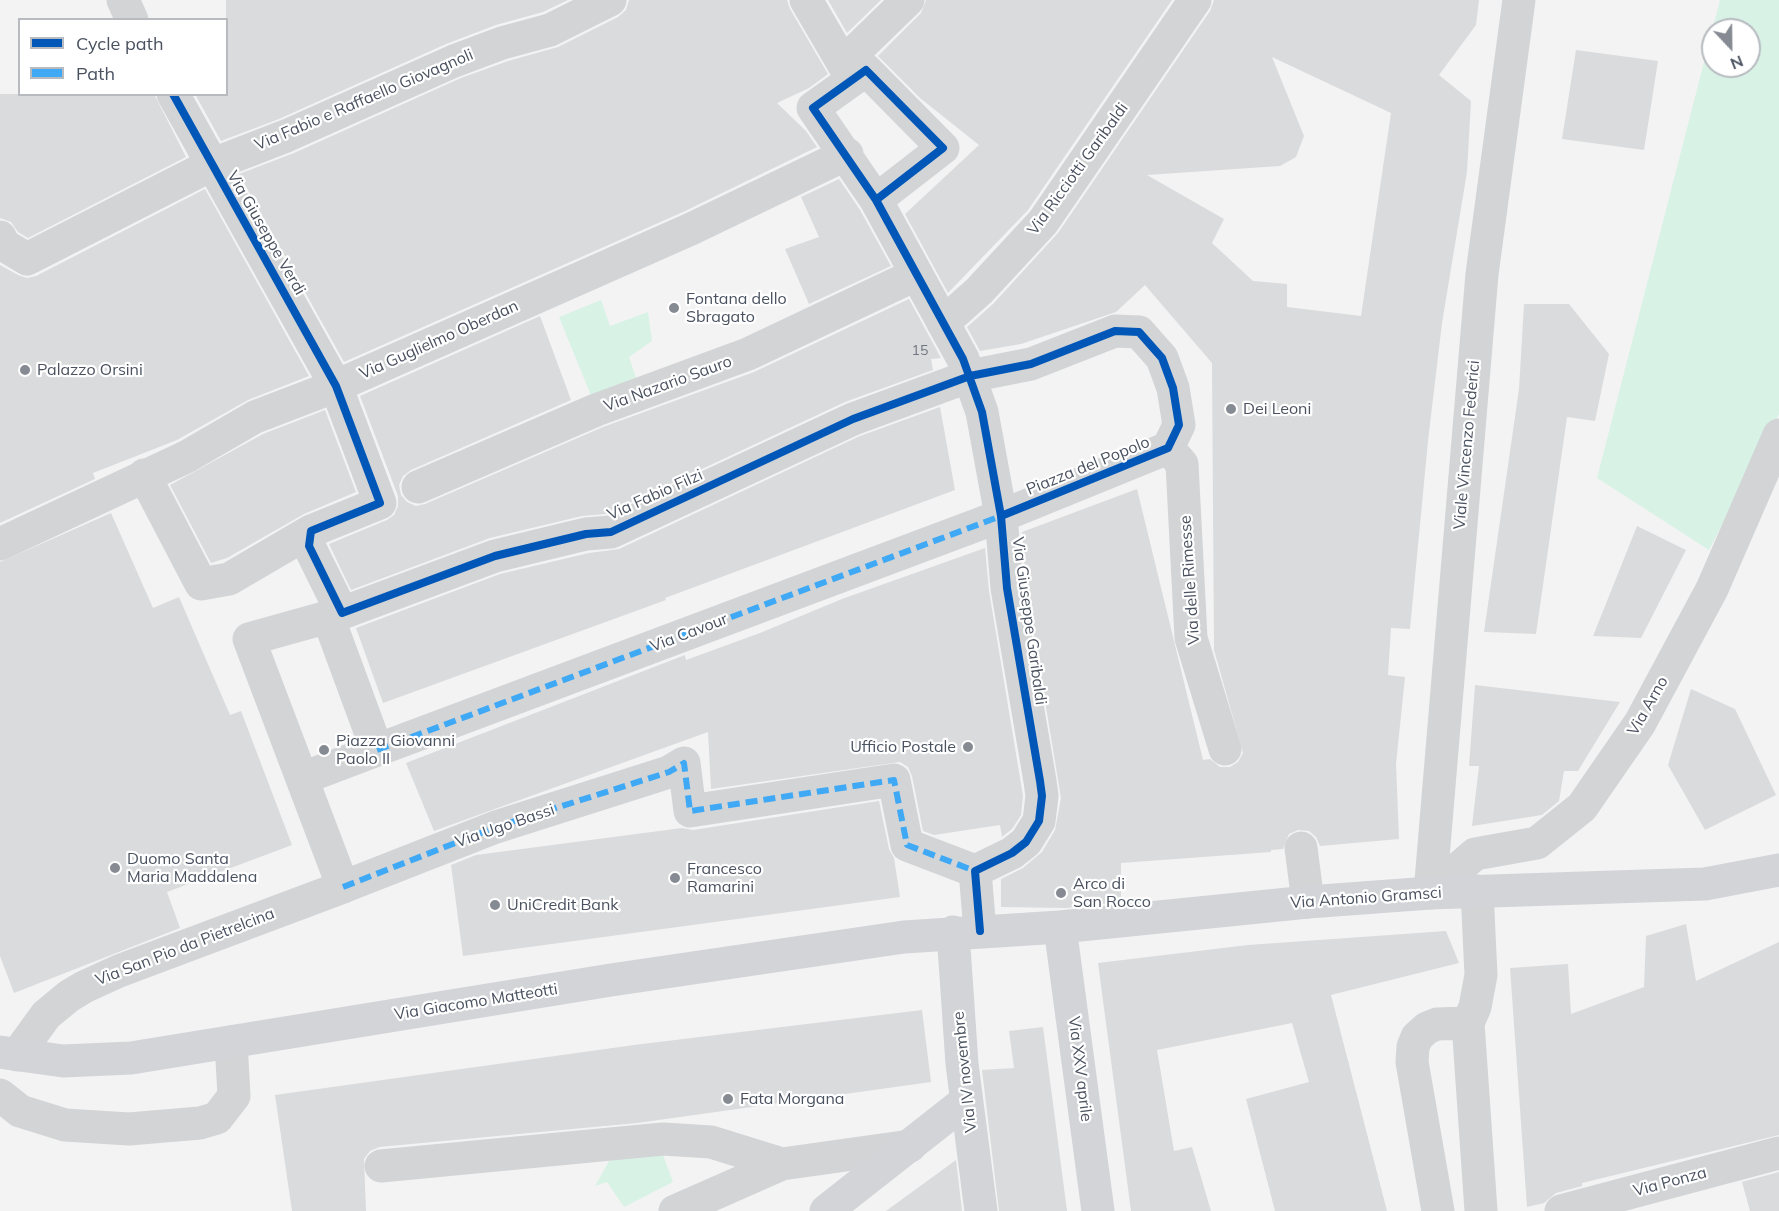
<!DOCTYPE html>
<style>
body{margin:0}
#map{position:relative;width:1779px;height:1211px;overflow:hidden;background:#f3f3f3;font-family:Mulish,sans-serif}
canvas{display:block}
.legend{position:absolute;left:18px;top:18px;width:210px;height:78px;box-sizing:border-box;background:#fff;border:2px solid #b7babf;margin:0;padding:8px 10px;list-style:none;font-size:18px;color:#4a5260}
.legend li{display:flex;align-items:center;gap:12px;height:30px}
.legend b{width:30px;border:2px solid #b7babf}
.north{position:absolute;left:1701px;top:18px;width:60px;height:60px;box-sizing:border-box;background:#fff;border:2px solid #b7babf;border-radius:50%;rotate:158deg;font-size:16px;font-weight:700;line-height:24px;text-align:center;color:#4a5260}
.north::after{content:'';display:block;margin:auto;width:21px;height:27px;background:#858a93;clip-path:polygon(50% 0,100% 100%,50% 72%,0 100%)}
</style>
<div id="map">
<canvas width="1779" height="1211"></canvas>
<ul class="legend">
<li><b style="height:8px;background:#0057b8"></b>Cycle path</li>
<li><b style="height:8px;background:#3fa9f5"></b>Path</li>
</ul>
<div class="north">N</div>
</div>
<script>
const c = document.querySelector('canvas').getContext('2d');
c.lineJoin = 'round';
function paint(path, color) { c.fillStyle = color; c.fill(path, 'evenodd'); }
const poly = rows => new Path2D(rows.map(r => 'M' + r).join(''));
function trace(path, color, width, dash) { c.strokeStyle = color; c.lineWidth = width; c.lineCap = dash ? 'butt' : 'round'; c.setLineDash(dash || []); c.stroke(path); }
function write(font, color, halo, rows, align = 'center') {
  c.font = font + ' Mulish,sans-serif'; c.lineWidth = 4.5; c.setLineDash([]); c.textBaseline = 'middle'; c.strokeStyle = halo; c.fillStyle = color; for (const [text, x, y, turn = 0] of rows) {
    c.save(); c.translate(x, y); c.rotate((+turn || 0) * Math.PI / 180); c.textAlign = isNaN(turn) ? turn : align; if (halo) c.strokeText(text, 0, 0); c.fillText(text, 0, 0); c.restore();
  }
}
const green = poly([
 [1720,0,1779,0,1779,414,1709,550,1597,478],
 [1713,30,1749,30,1749,66,1713,66],
 [601,300,610,326,648,312,652,341,629,357,637,381,592,398,559,317],
 [660,1147,673,1182,624,1207,607,1182,595,1186,609,1161]
]);
const building = poly([
 [226,0,568,0,543,12,496,25,446,44,279,119,221,141,195,94,226,94],
 [629,0,787,0,790,9,828,74,809,88,777,103,806,131,817,147,683,212,344,362,239,174,294,153,461,78,508,61,558,47,618,17,626,10],
 [828,0,881,0,847,33],
 [926,0,1172,0,1028,210,948,293,905,214,979,145,920,98,878,56,921,13],
 [1214,0,1479,0,1476,25,1439,75,1471,101,1467,172,1442,323,1428,441,1410,629,1391,628,1388,675,1405,677,1396,764,1399,839,1320,846,1316,837,1309,831,1298,830,1289,834,1283,849,1271,850,1271,852,1121,863,1121,902,1066,908,1001,907,1001,879,1023,868,1042,852,1055,830,1061,798,1026,586,1022,532,1137,489,1203,760,1210,759,1220,767,1230,767,1238,762,1243,753,1214,650,1212,363,1145,285,1116,312,1021,344,980,351,967,327,993,304,1058,233,1210,11],
 [1272,57,1391,113,1361,316,1287,307,1287,284,1253,281,1212,243,1224,219,1147,175,1280,166,1296,157,1304,136],
 [1576,50,1658,61,1644,150,1562,139],
 [0,94,154,94,186,157,28,238,18,232,11,222,0,218],
 [839,179,860,210,891,266,809,304,785,249,819,237,801,197],
 [205,189,309,376,248,400,177,440,93,473,95,479,0,523,0,265,18,275,27,278,36,276],
 [909,299,941,358,931,359,933,370,845,402,606,514,582,516,490,538,351,590,329,544,387,520,394,515,398,506,398,496,360,396,540,316,571,400,411,470,403,476,399,485,401,495,407,502,416,506,425,504,603,427,754,372],
 [1524,304,1569,304,1609,354,1595,421,1567,417,1536,634,1484,632,1519,389],
 [940,407,955,490,665,598,666,600,383,703,356,628,500,574,589,553,619,549,860,436],
 [325,410,356,492,304,514,227,558,211,563,170,485,263,434],
 [111,513,153,608,179,597,230,715,241,711,292,845,167,892,180,928,14,993,0,956,0,562],
 [1637,526,1686,550,1641,638,1593,636],
 [985,548,989,591,1023,796,1021,815,1012,829,1002,837,1000,825,934,835,923,831,912,776,908,767,900,762,711,789,708,732,434,831,406,763,685,655,686,660,760,633,842,599],
 [1475,685,1620,702,1578,771,1564,771,1559,801,1542,815,1472,826,1479,766,1469,766],
 [1691,689,1735,709,1776,795,1705,830,1668,765],
 [879,801,889,849,894,858,900,897,463,956,451,865,476,855,682,828,693,830],
 [1686,924,1696,981,1779,942,1779,1135,1582,1183,1582,1186,1556,1193,1544,1203,1527,1207,1510,968,1568,964,1571,1014,1644,987,1646,936],
 [1446,931,1459,963,1331,995,1387,1211,1275,1211,1246,1099,1309,1082,1292,1023,1157,1050,1174,1151,1192,1147,1211,1211,1131,1211,1098,963,1248,945],
 [922,1010,931,1082,637,1123,379,1147,370,1151,364,1159,366,1211,292,1211,275,1095,634,1045],
 [1043,1027,1067,1211,999,1211,982,1070,1014,1068,1009,1031],
 [956,1160,962,1211,886,1211],
 [1779,1172,1779,1211,1750,1211,1742,1182]
]);
const pedestrian = poly([
 [377,750,1001,516],
 [343,887,496,827,669,772,684,763,690,811,894,780,907,845,975,871]
]);
const minor = poly([
 [123,0,132,20],
 [806,0,852,79],
 [843,63,908,0],
 [173,94,336,386,380,503,311,531,309,546,342,613,495,556,586,534,611,532,853,419,970,376,1031,364,1115,331,1139,332,1162,358,1173,388,1179,425,1168,448,1001,516],
 [876,200,943,148,866,70,813,108,876,200,963,359,982,412,1001,516,1007,588,1040,781,1042,796,1039,821,1026,842,1012,853,975,871,980,931],
 [0,237,4,245,27,259,211,165,286,136,454,61,502,43,550,30,610,0],
 [943,323,979,291,1043,222,1195,0],
 [1168,448,1182,464,1191,638,1225,749],
 [144,475,201,584,229,579,311,531],
 [418,487,596,410,748,354,915,275],
 [0,544,186,457,255,417,336,386,691,229,847,154],
 [1301,848,1308,902],
 [1477,891,1481,975,1475,1007,1468,1023,1481,1211],
 [1430,893,1482,274,1519,0],
 [1430,893,1475,854,1537,843,1582,807,1640,723,1712,589,1779,435],
 [17,1055,46,1015,69,996,84,987,119,971,343,887,249,639,328,617,377,750,303,778],
 [0,1095,20,1111,65,1125,129,1129,200,1123,217,1118,234,1096,231,1042],
 [381,1166,663,1139,711,1142,782,1164],
 [675,1211,782,1164,910,1146],
 [1438,1211,1412,1062,1413,1047,1417,1037,1427,1028,1437,1024,1468,1023],
 [1561,1211,1779,1153]
]);
const secondary = poly([
 [1060,927,1098,1211],
 [953,932,962,1064,981,1211],
 [0,1052,63,1061,131,1058,611,980,904,937,1060,927,1308,902,1430,893,1705,884,1779,870],
 [826,1211,966,1101]
]);
const quiet = poly([
 [377,750,1001,516],
 [343,887,496,827,669,772,684,763,690,811,894,780,907,845,975,871]
]);
const cycleway = poly([
 [173,94,336,386,380,503,311,531,309,546,342,613,495,556,586,534,611,532,853,419,970,376,1031,364,1115,331,1139,332,1162,358,1173,388,1179,425,1168,448,1001,516],
 [876,200,943,148,866,70,813,108,876,200,963,359,982,412,1001,516,1007,588,1040,781,1042,796,1039,821,1026,842,1012,853,975,871,980,931]
]);
const markers = [
 [674,308,6,"#858a93"],
 [25,370,6,"#858a93"],
 [1231,409,6,"#858a93"],
 [968,747,6,"#858a93"],
 [324,750,6,"#858a93"],
 [115,868,6,"#858a93"],
 [675,878,6,"#858a93"],
 [1061,893,6,"#858a93"],
 [495,905,6,"#858a93"],
 [728,1099,6,"#858a93"]
];
const numberNames = [
 ["15",920,351]
];
const streetNames = [
 ["Via Fabio e Raffaello Giovagnoli",364,100,-23],
 ["Via Ricciotti Garibaldi",1078,169,-54],
 ["Via Giuseppe Verdi",266,233,60],
 ["Via Guglielmo Oberdan",439,340,-24],
 ["Via Nazario Sauro",668,384,-20],
 ["Viale Vincenzo Federici",1467,445,-85],
 ["Piazza del Popolo",1088,466,-22],
 ["Via Fabio Filzi",655,495,-24],
 ["Via delle Rimesse",1190,580,-94],
 ["Via Giuseppe Garibaldi",1029,621,82],
 ["Via Cavour",689,633,-21],
 ["Via Arno",1648,706,-60],
 ["Via Ugo Bassi",505,826,-19],
 ["Via Antonio Gramsci",1366,898,-4],
 ["Via San Pio da Pietrelcina",185,947,-21],
 ["Via Giacomo Matteotti",476,1002,-9],
 ["Via XXV aprile",1080,1069,83],
 ["Via IV novembre",965,1072,-96],
 ["Via Ponza",1670,1182,-15]
];
const poiNames = [
 ["Fontana dello",686,299],
 ["Sbragato",686,317],
 ["Palazzo Orsini",37,370],
 ["Dei Leoni",1243,409],
 ["Piazza Giovanni",336,741],
 ["Paolo II",336,759],
 ["Ufficio Postale",956,747,"right"],
 ["Duomo Santa",127,859],
 ["Maria Maddalena",127,877],
 ["Francesco",687,869],
 ["Ramarini",687,887],
 ["Arco di",1073,884],
 ["San Rocco",1073,902],
 ["UniCredit Bank",507,905],
 ["Fata Morgana",740,1099]
];
paint(green, '#d8f2e6');
paint(building, '#dadbdd');
trace(pedestrian, '#d2d4d6', 33);
trace(minor, '#d2d4d6', 33);
trace(secondary, '#d2d4d8', 33);
trace(quiet, '#3fa9f5', 6, [12, 6]);
trace(cycleway, '#0057b8', 8);
for (const [x, y, r, color] of markers) { const dot = new Path2D(); dot.arc(x, y, r, 0, 2 * Math.PI); c.fillStyle = color; c.fill(dot); trace(dot, '#fff', 2); }
write('14px', '#707680', null, numberNames);
write('16px', '#4a5260', '#fff', streetNames);
write('16px', '#4a5260', '#fff', poiNames, 'left');
</script>
